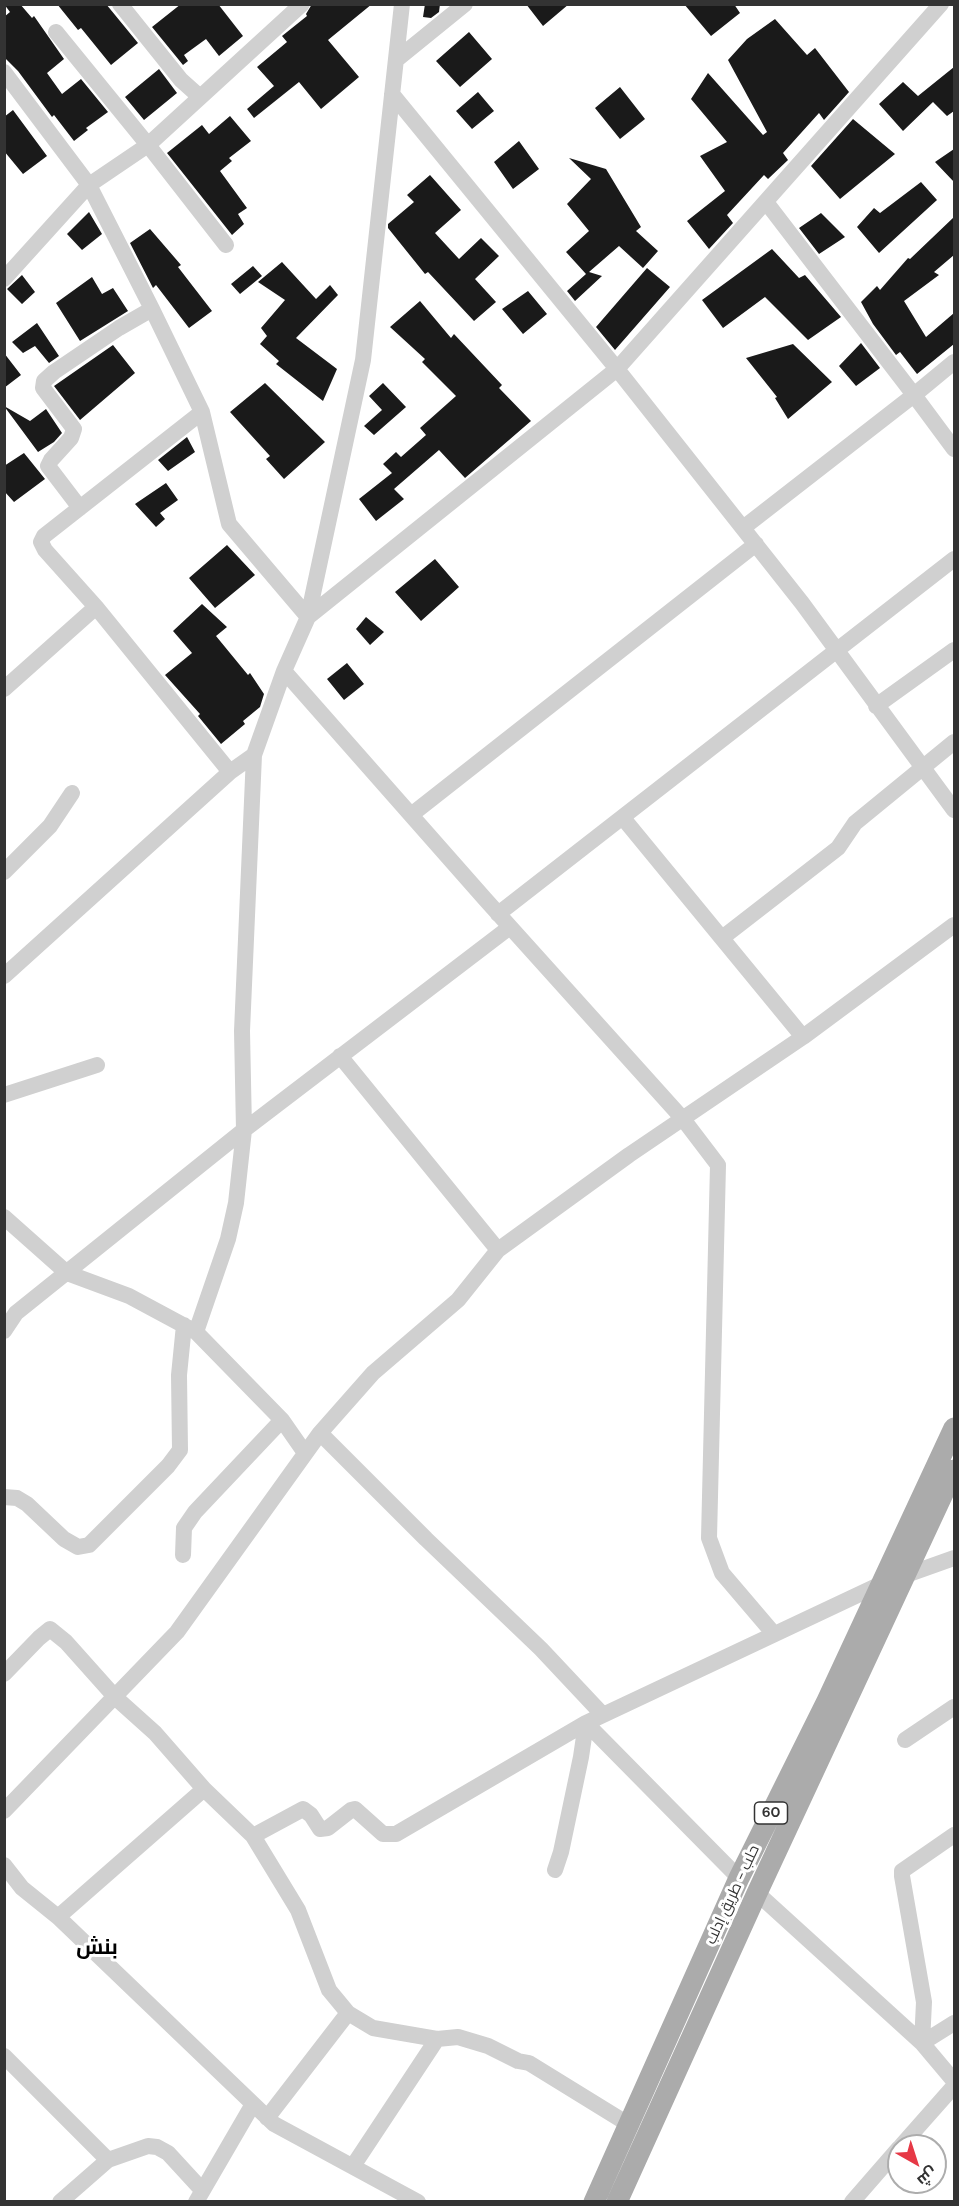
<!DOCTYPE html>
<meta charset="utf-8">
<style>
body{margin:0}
#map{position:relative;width:959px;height:2206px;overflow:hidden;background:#fff;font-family:"DM Sans",Cairo,sans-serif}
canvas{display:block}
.frame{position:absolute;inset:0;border:6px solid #333;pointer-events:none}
.north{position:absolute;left:887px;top:2134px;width:60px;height:60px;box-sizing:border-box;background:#fff;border:2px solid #adadad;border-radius:50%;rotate:141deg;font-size:16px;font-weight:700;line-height:24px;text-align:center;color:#333}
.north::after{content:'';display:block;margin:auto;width:21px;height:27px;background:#e63946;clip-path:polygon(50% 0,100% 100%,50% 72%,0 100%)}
</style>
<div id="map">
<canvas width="959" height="2206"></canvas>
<div class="frame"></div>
<div class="north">ش</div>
</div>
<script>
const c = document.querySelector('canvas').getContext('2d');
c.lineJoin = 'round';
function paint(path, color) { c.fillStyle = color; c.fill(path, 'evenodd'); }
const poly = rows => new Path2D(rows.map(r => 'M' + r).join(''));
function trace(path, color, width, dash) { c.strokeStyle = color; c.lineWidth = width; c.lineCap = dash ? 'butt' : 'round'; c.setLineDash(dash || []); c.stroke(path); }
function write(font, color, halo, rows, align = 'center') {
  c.font = font + ' "DM Sans",Cairo,sans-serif'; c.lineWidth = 6; c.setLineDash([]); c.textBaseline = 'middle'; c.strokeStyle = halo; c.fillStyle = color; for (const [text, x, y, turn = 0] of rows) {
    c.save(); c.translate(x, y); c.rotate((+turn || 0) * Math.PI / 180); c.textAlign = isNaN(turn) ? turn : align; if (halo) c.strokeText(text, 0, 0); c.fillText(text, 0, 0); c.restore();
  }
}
const building = poly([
 [4,4,20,4,32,18,34,16,64,59,47,73,62,94,81,79,108,112,86,128,88,130,74,141,54,115,52,117,18,71,4,57,4,17,10,12],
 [57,4,106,4,138,43,111,65,81,28,78,30],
 [181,4,218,4,243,36,219,56,206,39,184,55,188,61,183,65,152,27],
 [312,4,372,4,328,40,359,77,321,109,299,82,254,118,247,109,274,86,257,67,287,42,282,36,307,16,306,14],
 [425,4,440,4,439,12,431,18,423,17],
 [526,4,569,4,543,26],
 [684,4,734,4,740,13,711,36],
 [775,19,807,55,815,48,849,92,824,120,819,113,783,153,788,160,768,179,764,175,727,215,733,223,709,249,687,221,725,191,700,156,727,142,691,99,708,73,763,135,767,132,728,60,747,39],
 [469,32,492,59,460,87,436,61],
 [954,67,954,111,947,116,933,102,903,131,879,104,903,82,918,96],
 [159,69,177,93,144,120,125,97],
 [620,87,645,119,620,139,595,108],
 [478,92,494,111,472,129,456,111],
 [13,110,47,156,23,174,4,151,4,117],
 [230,116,251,141,229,158,232,161,220,171,247,208,238,214,244,224,232,235,167,153,202,125,209,134],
 [853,119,895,154,840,199,811,166],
 [519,141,539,169,513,189,494,162],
 [954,149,954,182,935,162],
 [569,158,606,169,641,227,636,231,658,251,643,268,619,246,589,272,602,276,575,301,567,291,586,274,566,252,589,231,567,204,591,179],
 [430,175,461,210,435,233,459,259,481,238,499,256,475,279,496,302,474,321,428,272,425,274,388,228,388,224,414,202,407,195],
 [921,182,937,200,879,253,857,227,874,208,880,213],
 [89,212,102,234,82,250,67,234],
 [821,213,845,237,819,254,799,228],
 [954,217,954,255,934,272,939,275,904,301,926,337,954,313,954,344,917,374,900,352,896,355,873,324,861,302,877,286,880,290,908,258,910,259],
 [150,229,181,265,178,267,212,311,189,328,156,285,153,288,130,243],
 [772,249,799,278,805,275,841,317,808,340,765,297,723,328,702,300],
 [282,262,316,299,330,285,338,295,296,338,337,369,323,401,276,364,279,361,260,344,267,336,261,328,285,300,258,282],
 [253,266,262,276,240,294,231,284],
 [647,268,670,287,615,350,596,327],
 [22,275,35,292,22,304,7,289],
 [92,277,102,294,113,288,128,311,80,341,56,303],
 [528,291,547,314,523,334,502,309],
 [420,301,451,338,454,334,502,385,499,388,531,421,465,478,439,450,394,489,404,499,376,521,359,499,392,473,383,464,396,452,401,457,426,435,420,428,456,396,422,362,425,359,390,327],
 [37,323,59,356,49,363,35,346,23,353,12,342],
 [861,343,880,368,856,386,839,366],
 [793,344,832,382,788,419,775,398,777,397,746,358],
 [113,345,135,373,80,420,54,386],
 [4,353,21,375,4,388],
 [265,383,325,442,284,479,266,459,270,456,230,412],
 [383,383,406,407,374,435,364,426,382,410,369,396],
 [4,406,30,421,46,409,62,433,54,442,38,452],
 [187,437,195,452,168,471,158,460],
 [24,453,45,479,14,502,4,491,4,466],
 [166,483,178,500,160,513,165,519,156,527,135,504],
 [227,545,255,575,215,608,189,578],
 [435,559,459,587,421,621,395,592],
 [202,604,227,627,216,636,248,675,250,673,264,694,260,707,243,721,245,724,221,744,198,716,200,714,165,675,192,653,173,631],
 [366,617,384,632,370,645,356,629],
 [347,663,364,684,344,700,327,679]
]);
const minor = poly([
 [120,4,181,80,200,97],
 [56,32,148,145,226,245],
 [396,60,465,4],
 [4,72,89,185,152,309,202,412,229,524,308,617,617,369,941,4],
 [392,94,617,369,802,603,954,810],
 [4,279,89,185,148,145,302,4],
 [954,362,914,395,954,449],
 [202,412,44,536,41,542,45,550,96,607,230,772],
 [80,508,48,466,51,460,71,438,74,429,43,388,44,381,54,372,119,328,152,309],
 [743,528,914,395,766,202],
 [284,671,485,899,683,1119,718,1165,709,1538,722,1573,774,1634],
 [4,689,96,607],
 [876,706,954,650],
 [411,815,756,544],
 [623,818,803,1037],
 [4,872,50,826,72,793],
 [498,914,954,559],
 [722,938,838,848,855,823,954,742],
 [4,976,230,772,254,755,284,671,308,617,363,360,402,4],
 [340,1056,498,1250],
 [4,1095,97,1065],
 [4,1217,67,1273,129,1296,196,1332,282,1420,305,1453],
 [4,1331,16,1313,244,1130,510,927],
 [196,1332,228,1239,236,1203,244,1130,242,1031,254,755],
 [320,1433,426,1539,541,1649,603,1715,881,1584,954,1558],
 [4,1497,17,1498,27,1504,64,1539,78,1547,89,1545,168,1466,180,1450,179,1375,184,1325],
 [183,1555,184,1528,195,1512,282,1420],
 [4,1674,39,1638,50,1629,66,1642,116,1698,155,1733,204,1789,253,1836,298,1910,329,1990,348,2013,373,2028,437,2039,458,2037,488,2046,518,2061,529,2063,628,2124],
 [586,1723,739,1878],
 [905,1740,954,1707],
 [4,1811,177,1632,320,1433,373,1373,458,1300,498,1250,629,1155,803,1037,954,925],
 [253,1836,303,1809,311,1815,320,1829,328,1828,351,1810,355,1809,383,1834,396,1834,586,1723,603,1715],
 [4,1865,22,1888,58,1917,274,2124,418,2202],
 [555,1870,561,1852,581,1757,586,1723],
 [757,1893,922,2043,954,2081],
 [58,1917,204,1789],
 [922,2043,924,2002,902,1876,902,1871,954,1835],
 [922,2043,954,2023],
 [4,2056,108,2160],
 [267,2118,348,2013],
 [901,2146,954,2086],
 [353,2166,437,2039],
 [60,2202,108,2160,148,2146,157,2147,168,2153,202,2190],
 [196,2202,253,2104],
 [852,2202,899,2148]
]);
const major = poly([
 [594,2202,739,1878,827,1701,954,1428],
 [617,2202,757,1893,954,1470]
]);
const shields = [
 [771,1813,33]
];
const shieldNames = [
 ["60",771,1813]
];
const streetNames = [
 ["حلب - طريق إدلب",733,1895,-65]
];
const districtNames = [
 ["بنش",97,1948]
];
paint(building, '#1a1a1a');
trace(minor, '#d0d0d0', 16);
trace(major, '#ababab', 21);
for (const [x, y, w] of shields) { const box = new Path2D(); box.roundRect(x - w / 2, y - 11, w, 22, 4.5); c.fillStyle = '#fff'; c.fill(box); trace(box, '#333', 1.5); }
write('bold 14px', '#333', null, shieldNames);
write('15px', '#333', '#fff', streetNames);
write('bold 21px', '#000', '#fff', districtNames);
</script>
